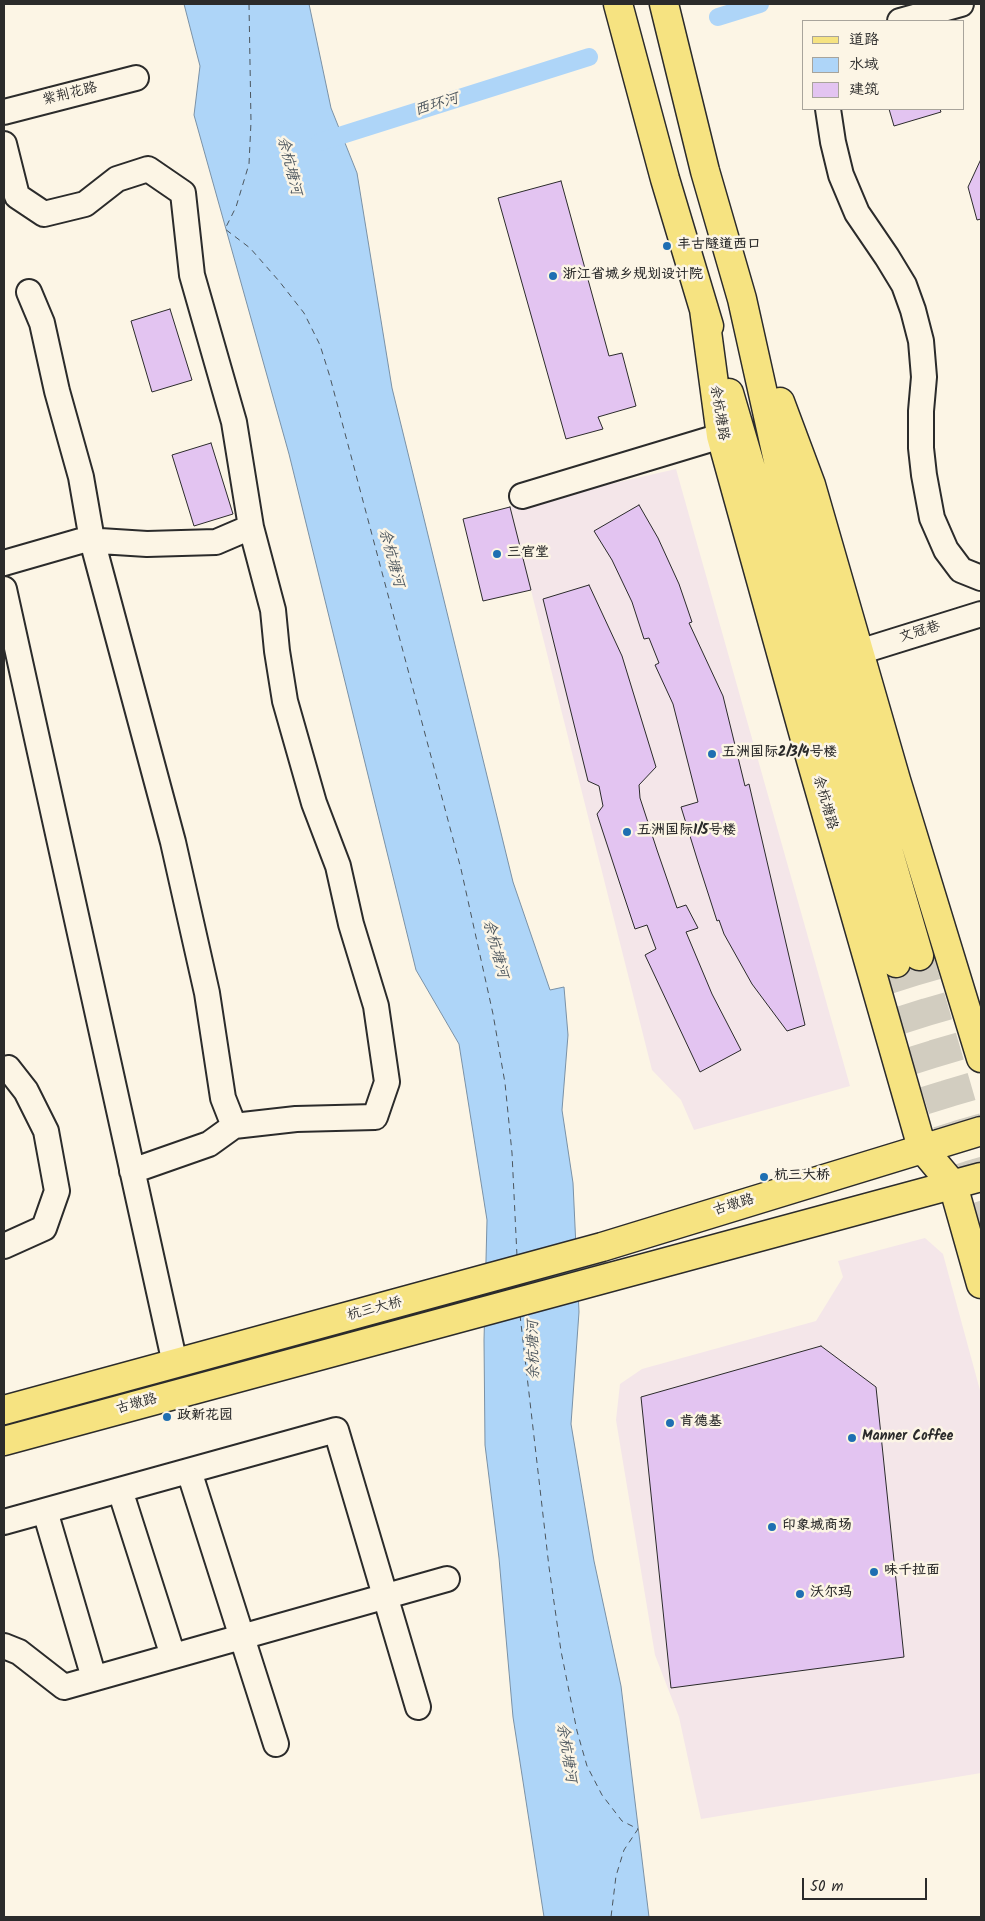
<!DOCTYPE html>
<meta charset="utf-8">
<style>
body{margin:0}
#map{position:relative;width:985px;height:1921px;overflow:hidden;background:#fcf5e5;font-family:Kalam,"LXGW WenKai TC",sans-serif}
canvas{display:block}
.frame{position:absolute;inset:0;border:5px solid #2b2b2b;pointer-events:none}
.legend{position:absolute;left:802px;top:20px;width:162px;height:90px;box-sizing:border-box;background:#fcf5e5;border:1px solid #a8a49b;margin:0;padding:6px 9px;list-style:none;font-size:15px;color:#2b2b2b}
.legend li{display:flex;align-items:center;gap:10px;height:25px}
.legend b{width:25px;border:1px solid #a8a49b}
.scale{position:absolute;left:802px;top:1878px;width:125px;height:22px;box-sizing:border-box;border:2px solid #2b2b2b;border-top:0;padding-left:6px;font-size:15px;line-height:18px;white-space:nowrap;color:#2b2b2b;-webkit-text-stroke:4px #fcf5e5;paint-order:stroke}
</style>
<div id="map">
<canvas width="985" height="1921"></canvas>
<div class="frame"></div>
<ul class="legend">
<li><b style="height:6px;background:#f6e381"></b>道路</li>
<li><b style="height:14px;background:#aed5f8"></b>水域</li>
<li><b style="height:14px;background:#e3c4f1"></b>建筑</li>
</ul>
<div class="scale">50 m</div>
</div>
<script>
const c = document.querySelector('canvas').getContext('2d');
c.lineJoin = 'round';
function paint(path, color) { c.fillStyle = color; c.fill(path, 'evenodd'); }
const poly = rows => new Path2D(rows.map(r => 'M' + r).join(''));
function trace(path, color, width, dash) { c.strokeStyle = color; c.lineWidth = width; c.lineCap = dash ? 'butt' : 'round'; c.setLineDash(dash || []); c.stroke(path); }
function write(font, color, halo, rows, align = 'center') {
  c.font = font + ' Kalam,"LXGW WenKai TC",sans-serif'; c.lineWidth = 5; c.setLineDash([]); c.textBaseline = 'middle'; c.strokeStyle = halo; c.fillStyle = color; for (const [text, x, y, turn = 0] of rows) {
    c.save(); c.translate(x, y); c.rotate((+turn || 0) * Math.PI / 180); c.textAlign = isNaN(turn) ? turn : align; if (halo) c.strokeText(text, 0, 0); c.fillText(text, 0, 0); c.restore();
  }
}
const built = poly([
 [676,469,850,1086,694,1130,681,1100,652,1070,510,507],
 [925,1238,943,1254,981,1394,981,1773,701,1819,679,1717,655,1655,616,1420,620,1384,642,1369,816,1321,843,1277,838,1261]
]);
const water = poly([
 [184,4,309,4,331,108,357,173,392,388,513,882,550,990,564,987,568,1035,562,1110,573,1183,579,1312,571,1424,594,1561,621,1686,649,1917,544,1917,513,1717,499,1558,485,1445,484,1340,487,1220,459,1044,416,970,289,454,194,115,200,66,184,4]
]);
const canal = poly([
 [718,17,760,4],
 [320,142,589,57]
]);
const ferry = poly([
 [249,4,251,122,249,164,236,207,225,229,250,248,279,281,304,313,320,345,330,377,461,869,493,1014,505,1083,512,1153,517,1256],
 [520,1315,549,1567,561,1651,577,1731,587,1766,602,1795,622,1821,638,1829,624,1850,616,1876,611,1917]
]);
const building = poly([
 [889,109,940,109,941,112,894,126,889,109],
 [981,159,981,219,977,220,968,187,981,159],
 [561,181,609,356,622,353,636,406,598,417,603,429,566,439,498,198,561,181],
 [170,309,192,380,152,392,131,321,170,309],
 [211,443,233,514,194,526,172,455,211,443],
 [639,505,658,538,679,584,692,622,689,623,723,696,745,786,749,784,805,1025,787,1031,752,984,724,934,719,920,717,921,698,862,681,807,698,802,673,704,655,665,659,663,649,638,644,639,632,602,612,560,594,531,639,505],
 [510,507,531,590,483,601,463,519,510,507],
 [589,585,622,656,656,767,639,785,640,798,657,850,677,908,686,905,698,928,686,932,712,994,741,1050,700,1072,645,955,656,949,647,925,635,929,620,884,597,814,603,806,599,786,588,781,543,599,589,585],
 [821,1346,876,1387,904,1657,671,1688,641,1397,821,1346]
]);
const majorTunnel = poly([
 [919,956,981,1169],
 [896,963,981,1232]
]);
const minor = poly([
 [900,21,961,4],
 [828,109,833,142,841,175,857,213,887,257,904,285,913,310,921,341,924,377,921,411,921,448,924,475,932,518,946,550,961,570,981,578],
 [4,112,136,78],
 [4,144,17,196,44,214,85,204,117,179,148,169,183,193,192,275,234,422,251,527,273,610,277,651,285,701,314,803,338,866,351,924,376,1006,387,1082,375,1117,296,1119,234,1126,209,1144,132,1171],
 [29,292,42,323,57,391,81,477,92,540,173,842,207,993,223,1098,234,1126],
 [522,496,721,436],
 [4,563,84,540,147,544,216,542,251,527],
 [4,589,175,1364],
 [859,652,981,614],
 [4,1246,44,1228,57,1191,46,1131,26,1091,8,1068],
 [189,1471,276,1744],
 [120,1490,173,1656],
 [45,1511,94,1678],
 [4,1522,336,1430,418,1707],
 [4,1646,19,1652,64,1687,447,1579]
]);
const major = poly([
 [618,4,665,179,709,326],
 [664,4,705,171,742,299,789,510,919,956],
 [704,309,721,436,805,739,922,1148,953,1185,981,1284],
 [729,393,896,963],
 [780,402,811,485,896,780,981,1058],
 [4,1410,602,1247,981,1131],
 [4,1441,981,1177]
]);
const markers = [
 [667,246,5,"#1f6fb2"],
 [553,276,5,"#1f6fb2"],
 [497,554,5,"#1f6fb2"],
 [712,754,5,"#1f6fb2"],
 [627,832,5,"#1f6fb2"],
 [764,1177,5,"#1f6fb2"],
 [167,1417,5,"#1f6fb2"],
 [670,1423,5,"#1f6fb2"],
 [852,1438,5,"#1f6fb2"],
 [772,1527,5,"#1f6fb2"],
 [874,1572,5,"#1f6fb2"],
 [800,1594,5,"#1f6fb2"]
];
const streetNames = [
 ["紫荆花路",70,95,-14],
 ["余杭塘路",718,413,81],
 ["文冠巷",920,633,-17],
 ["余杭塘路",824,803,74],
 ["古墩路",734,1206,-17],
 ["杭三大桥",375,1310,-15],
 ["古墩路",137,1405,-15]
];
const poiNames = [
 ["丰古隧道西口",677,246],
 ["浙江省城乡规划设计院",563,276],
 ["三官堂",507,554],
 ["五洲国际2/3/4号楼",722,754],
 ["五洲国际1/5号楼",637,832],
 ["杭三大桥",774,1177],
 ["政新花园",177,1417],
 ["肯德基",680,1423],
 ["Manner Coffee",862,1438],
 ["印象城商场",782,1527],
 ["味千拉面",884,1572],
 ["沃尔玛",810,1594]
];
const waterNames = [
 ["西环河",437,106,-17],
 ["余杭塘河",288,166,76],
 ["余杭塘河",390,558,75],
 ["余杭塘河",494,949,75],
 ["余杭塘河",535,1350,-91],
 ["余杭塘河",565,1753,81]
];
paint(built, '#f4e6e9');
paint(water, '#aed5f8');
trace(water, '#7a91a6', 1);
trace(canal, '#aed5f8', 18);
trace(ferry, '#4c565e', 1, [6, 5]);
paint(building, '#e3c4f1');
trace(building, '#2b2b2b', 1);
trace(majorTunnel, '#d2cdc0', 28, [28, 14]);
trace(minor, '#2b2b2b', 28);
trace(major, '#2b2b2b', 31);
trace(minor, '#fcf5e5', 24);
trace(major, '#f6e381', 28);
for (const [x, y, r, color] of markers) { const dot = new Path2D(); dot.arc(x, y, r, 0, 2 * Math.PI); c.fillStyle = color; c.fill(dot); trace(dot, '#fcf5e5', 2); }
write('14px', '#2b2b2b', '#fcf5e5', streetNames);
write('bold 14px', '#2b2b2b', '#fcf5e5', poiNames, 'left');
write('italic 15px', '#4c565e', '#fcf5e5', waterNames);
</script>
